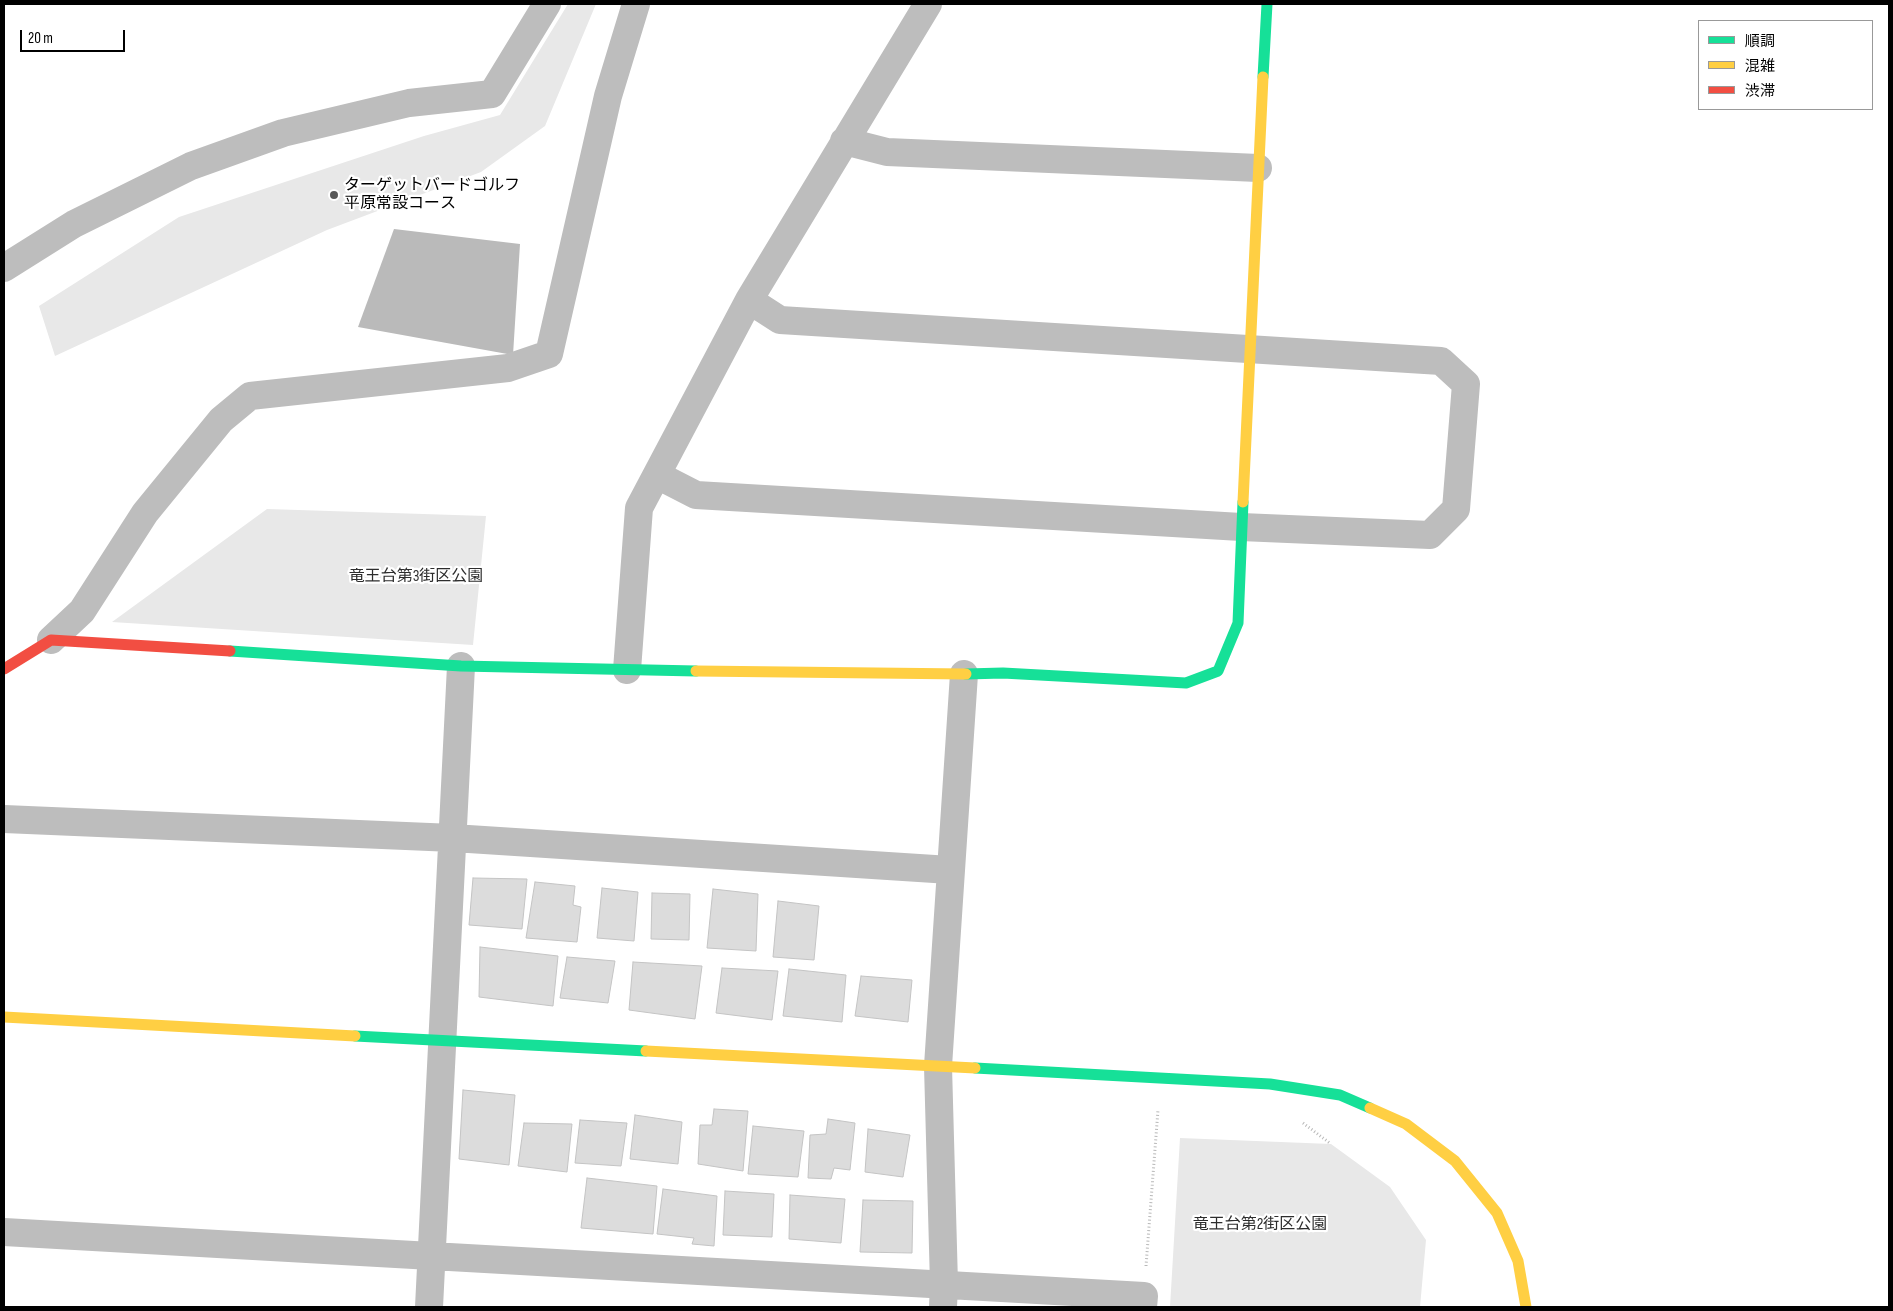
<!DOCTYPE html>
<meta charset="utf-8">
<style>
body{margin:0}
#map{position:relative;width:1893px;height:1311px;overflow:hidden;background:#fff;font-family:"Sofia Sans Condensed","Noto Sans JP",sans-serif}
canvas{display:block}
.frame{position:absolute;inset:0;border:5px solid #000;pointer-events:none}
.legend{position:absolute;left:1698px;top:20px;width:175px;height:90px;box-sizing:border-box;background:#fff;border:1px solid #999;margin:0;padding:6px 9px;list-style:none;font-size:15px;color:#000}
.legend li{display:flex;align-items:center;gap:10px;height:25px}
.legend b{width:25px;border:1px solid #999}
.scale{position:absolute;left:20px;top:30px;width:105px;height:22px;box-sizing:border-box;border:2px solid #000;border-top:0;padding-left:6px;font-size:15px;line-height:18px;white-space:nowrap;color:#000;-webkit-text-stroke:4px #fff;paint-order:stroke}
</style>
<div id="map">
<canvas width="1893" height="1311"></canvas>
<div class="frame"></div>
<ul class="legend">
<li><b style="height:6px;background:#16e098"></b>順調</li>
<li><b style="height:6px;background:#ffcf43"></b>混雑</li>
<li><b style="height:6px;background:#f24e42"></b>渋滞</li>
</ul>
<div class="scale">20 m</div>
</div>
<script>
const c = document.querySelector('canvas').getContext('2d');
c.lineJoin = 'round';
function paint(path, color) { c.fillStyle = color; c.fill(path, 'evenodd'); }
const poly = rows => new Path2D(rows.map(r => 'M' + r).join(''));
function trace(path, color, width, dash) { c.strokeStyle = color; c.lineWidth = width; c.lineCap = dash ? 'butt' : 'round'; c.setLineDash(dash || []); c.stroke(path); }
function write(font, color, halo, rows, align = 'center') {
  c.font = font + ' "Sofia Sans Condensed","Noto Sans JP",sans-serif'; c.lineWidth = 4.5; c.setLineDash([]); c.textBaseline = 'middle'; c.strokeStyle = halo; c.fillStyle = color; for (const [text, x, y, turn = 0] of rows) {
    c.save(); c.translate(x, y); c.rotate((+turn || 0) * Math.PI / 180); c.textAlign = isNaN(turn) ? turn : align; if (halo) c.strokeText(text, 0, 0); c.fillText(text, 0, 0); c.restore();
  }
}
const green = poly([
 [568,4,596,4,545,126,481,172,327,230,55,356,39,306,179,217,424,136,500,115],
 [267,509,486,516,473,645,112,622],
 [1180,1138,1331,1144,1390,1187,1426,1240,1420,1307,1170,1307]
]);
const water = poly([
 [394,229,520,244,513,355,358,327]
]);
const building = poly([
 [473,878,527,879,522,929,469,925,473,878],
 [535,882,575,886,573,905,581,907,577,942,526,938,535,882],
 [602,888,638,892,634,941,597,938,602,888],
 [713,889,758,894,756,951,707,948,713,889],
 [652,893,690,894,689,940,651,939,652,893],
 [778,901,819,906,814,960,773,957,778,901],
 [480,947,558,956,553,1006,479,997,480,947],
 [567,957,615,961,608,1003,560,998,567,957],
 [633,962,702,966,695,1019,629,1010,633,962],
 [722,968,778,971,772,1020,716,1013,722,968],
 [789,969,846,975,842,1022,783,1016,789,969],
 [861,976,912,980,908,1022,855,1016,861,976],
 [463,1090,515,1095,509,1165,459,1159,463,1090],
 [714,1109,748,1111,743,1171,698,1164,700,1125,712,1125,714,1109],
 [635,1115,682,1122,678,1164,630,1159,635,1115],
 [828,1119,855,1123,850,1170,834,1168,831,1179,808,1178,810,1135,826,1134,828,1119],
 [580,1120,627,1123,621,1166,575,1163,580,1120],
 [524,1123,572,1124,567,1172,518,1166,524,1123],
 [753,1126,804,1131,798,1177,748,1174,753,1126],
 [868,1129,910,1135,903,1177,865,1172,868,1129],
 [587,1178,657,1186,653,1234,581,1228,587,1178],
 [663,1189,717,1196,714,1246,692,1244,694,1238,657,1234,663,1189],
 [725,1191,774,1194,772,1237,723,1235,725,1191],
 [790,1195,845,1199,841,1243,789,1239,790,1195],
 [863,1200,913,1201,912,1253,860,1252,863,1200]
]);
const path = poly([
 [1303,1123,1331,1144],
 [1146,1266,1158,1110]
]);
const street = poly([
 [844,141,887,152,1258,168],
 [4,268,74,224,191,166,283,133,409,103,492,94,547,4],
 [657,475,696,495,1241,527,1430,535,1456,509,1466,384,1441,361,780,320,749,300],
 [51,640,82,611,145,513,221,420,250,396,508,368,549,354,608,96,636,4],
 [627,670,639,508,749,300,928,4],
 [4,819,453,838,950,870],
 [4,1232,1144,1296,1143,1307],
 [429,1307,461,666],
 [943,1307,944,1284,938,1066,964,674]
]);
const fast = poly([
 [1263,77,1267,4],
 [230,651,461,666,696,671],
 [966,674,1003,673,1186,683,1218,671,1238,623,1243,502],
 [355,1036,646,1051],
 [975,1068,1270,1084,1340,1095,1370,1108]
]);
const slow = poly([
 [1243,502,1263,77],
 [696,671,966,674],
 [4,1017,355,1036],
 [646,1051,975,1068],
 [1370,1108,1406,1124,1455,1161,1497,1213,1518,1261,1526,1307]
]);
const jam = poly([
 [4,669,51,640,230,651]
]);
const markers = [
 [334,195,5,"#595959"]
];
const poiNames = [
 ["ターゲットバードゴルフ",344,186],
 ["平原常設コース",344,204]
];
const parkNames = [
 ["竜王台第3街区公園",416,577],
 ["竜王台第2街区公園",1260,1225]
];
paint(green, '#e8e8e8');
paint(water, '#bababa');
paint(building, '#dcdcdc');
trace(building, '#c4c4c4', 1);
trace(path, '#b8b8b8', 3, [1, 2.5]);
trace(street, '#bdbdbd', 28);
trace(fast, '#16e098', 11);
trace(slow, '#ffcf43', 11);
trace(jam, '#f24e42', 11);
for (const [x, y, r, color] of markers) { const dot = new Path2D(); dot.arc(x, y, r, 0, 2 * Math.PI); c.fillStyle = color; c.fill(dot); trace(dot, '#fff', 2); }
write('16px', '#000', '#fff', poiNames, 'left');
write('16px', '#2d2d2d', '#fff', parkNames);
</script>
